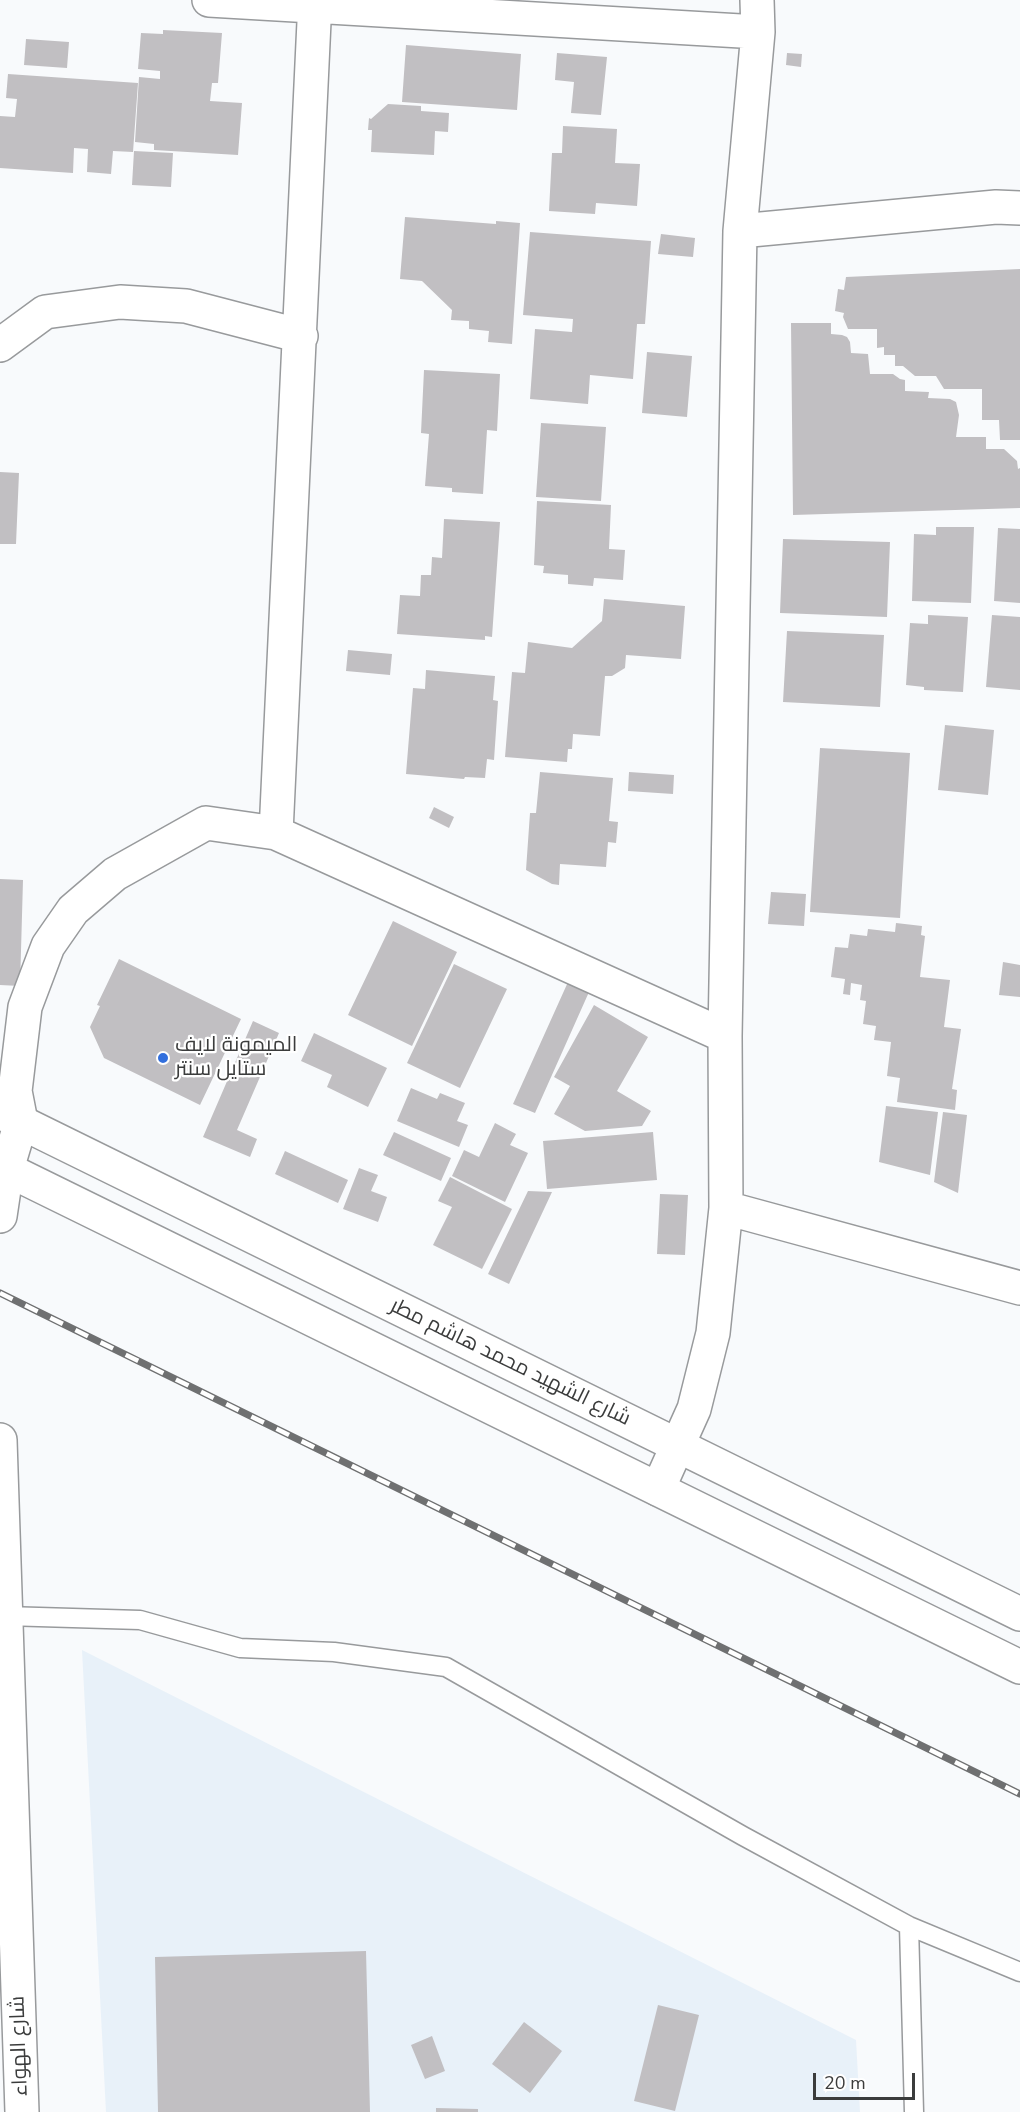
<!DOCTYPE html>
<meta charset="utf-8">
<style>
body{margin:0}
#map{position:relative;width:1020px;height:2112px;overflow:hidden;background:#f8fafc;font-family:"Nunito Sans",sans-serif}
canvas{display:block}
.scale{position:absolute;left:813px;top:2073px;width:102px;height:27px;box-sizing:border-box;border:3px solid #3b3c3c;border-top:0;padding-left:8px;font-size:18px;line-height:21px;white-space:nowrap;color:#3b3c3c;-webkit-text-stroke:4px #fff;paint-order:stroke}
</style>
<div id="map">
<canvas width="1020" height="2112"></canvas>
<div class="scale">20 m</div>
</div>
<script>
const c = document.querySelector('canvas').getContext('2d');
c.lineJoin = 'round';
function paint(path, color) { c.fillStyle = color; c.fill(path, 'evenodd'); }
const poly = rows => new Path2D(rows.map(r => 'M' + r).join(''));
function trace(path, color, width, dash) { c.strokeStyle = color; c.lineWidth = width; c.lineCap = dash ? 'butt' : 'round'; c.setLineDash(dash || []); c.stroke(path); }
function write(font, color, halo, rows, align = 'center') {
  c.font = font + ' "Nunito Sans",Cairo,sans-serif'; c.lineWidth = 4.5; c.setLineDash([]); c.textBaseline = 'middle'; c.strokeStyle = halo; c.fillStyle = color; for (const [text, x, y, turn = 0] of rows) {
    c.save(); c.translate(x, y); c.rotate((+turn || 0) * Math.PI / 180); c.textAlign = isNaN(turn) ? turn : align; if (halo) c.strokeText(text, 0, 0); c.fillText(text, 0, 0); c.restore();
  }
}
const built = poly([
 [82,1650,856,2040,860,2112,106,2112]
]);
const building = poly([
 [163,30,222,33,218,83,212,83,210,101,242,103,238,155,154,150,154,144,135,142,139,77,160,79,160,71,138,69,141,33,163,34],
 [26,39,69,42,67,68,24,65],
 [406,45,521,54,517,110,402,102],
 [557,53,607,57,601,115,571,113,574,82,555,80],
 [787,53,802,54,801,67,786,65],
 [8,74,138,83,133,152,113,151,111,174,87,172,88,149,74,148,73,173,0,168,0,116,15,117,17,99,6,98],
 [388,104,421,106,421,111,449,113,448,132,435,131,434,155,371,152,372,130,368,130,369,118,371,119],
 [563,126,617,129,615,163,640,164,637,206,596,203,595,214,549,211,552,153,562,153],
 [134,151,173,153,171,187,132,185],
 [405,217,496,224,496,221,520,223,512,344,488,342,489,331,469,329,469,321,451,320,452,310,422,281,400,279],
 [530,232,651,241,645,324,637,324,633,379,590,375,588,404,530,399,535,329,572,332,573,319,523,315],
 [661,234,695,238,693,257,658,254],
 [1020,269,1020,440,1000,440,999,420,982,420,982,389,944,389,936,376,915,376,903,366,895,366,895,355,884,355,884,347,877,348,877,329,848,329,843,317,844,313,835,311,838,289,844,290,846,277],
 [791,323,831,323,831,334,842,335,847,337,850,342,851,353,868,354,870,374,893,374,900,379,905,380,905,391,929,392,928,398,950,399,956,402,959,415,956,437,986,437,986,449,1004,449,1017,461,1018,469,1020,468,1020,508,793,515],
 [647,352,692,356,687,417,642,413],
 [424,370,500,374,497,431,487,430,483,494,452,492,452,488,425,486,429,434,421,433],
 [541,423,606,427,601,501,536,497],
 [0,472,19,473,16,544,0,544],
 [537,501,611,505,609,549,625,550,623,580,594,578,593,586,568,584,568,575,543,573,544,566,534,565],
 [444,519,500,522,492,637,485,636,485,640,397,634,400,595,420,596,421,575,431,575,432,557,442,558],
 [936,527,974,527,971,603,912,601,914,534,936,535],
 [998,528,1020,529,1020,603,994,601],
 [783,539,890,542,887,617,780,613],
 [604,599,685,606,681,659,626,655,625,668,612,676,605,676,600,736,573,734,572,749,568,749,567,762,505,757,512,672,525,673,528,642,572,648,602,621],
 [928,615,968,617,963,692,924,690,924,687,906,685,910,623,928,624],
 [992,615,1020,617,1020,690,986,687],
 [787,631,884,635,880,707,783,702],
 [348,650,392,654,390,675,346,671],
 [426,670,495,676,493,700,498,701,494,760,487,759,485,778,465,777,464,779,406,774,413,688,425,689],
 [945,725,994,730,988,795,938,790],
 [820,748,910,753,900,918,810,912],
 [540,772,613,778,609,821,618,822,616,843,608,842,606,867,560,864,559,885,552,884,526,870,530,813,536,813],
 [629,772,674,775,673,794,628,791],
 [434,807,454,817,449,828,429,818],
 [0,879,23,880,20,986,0,985],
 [771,892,806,894,804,926,768,924],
 [393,921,457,952,412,1046,348,1015],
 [896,923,922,926,921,935,925,936,920,977,950,980,944,1027,961,1029,952,1089,957,1090,955,1110,897,1102,900,1078,887,1076,891,1042,874,1040,876,1026,863,1024,866,1001,860,1000,862,985,851,983,850,995,843,994,845,979,831,977,835,947,848,948,850,934,867,936,868,929,895,932],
 [119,959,241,1019,200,1105,104,1058,90,1027,100,1006,97,1005],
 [1003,962,1020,965,1020,997,999,995],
 [454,964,507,989,460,1088,407,1063],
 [568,982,589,992,535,1113,513,1104],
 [594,1005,648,1037,617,1091,651,1111,642,1126,585,1131,554,1114,570,1086,554,1077],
 [253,1021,279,1033,237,1130,257,1139,250,1157,203,1137],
 [314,1033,387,1068,368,1107,327,1087,332,1075,301,1061],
 [411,1088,437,1099,440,1093,465,1103,457,1121,468,1125,459,1147,397,1121],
 [886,1106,938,1112,930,1175,879,1162],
 [943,1112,967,1115,958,1193,934,1182],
 [495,1123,516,1134,510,1145,528,1153,505,1202,452,1176,464,1150,479,1157],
 [394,1132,451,1158,441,1181,383,1155],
 [653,1132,657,1180,547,1189,543,1141],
 [285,1151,348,1180,338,1203,275,1174],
 [359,1168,378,1175,371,1191,387,1197,378,1222,343,1209],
 [450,1177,512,1209,482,1269,433,1245,452,1207,438,1201],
 [528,1191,552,1192,509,1284,488,1274],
 [660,1194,688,1195,685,1255,657,1254],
 [366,1951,370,2112,158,2112,155,1957],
 [658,2005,699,2015,675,2111,634,2101],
 [524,2022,562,2051,530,2093,492,2064],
 [432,2036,445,2071,425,2079,411,2045],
 [436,2108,478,2109,478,2112,436,2112]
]);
const lane = poly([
 [5,1616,140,1620,240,1648,334,1652,446,1667,743,1836,909,1926,1020,1972],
 [909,1926,914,2112]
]);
const street = poly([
 [209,0,758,32],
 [740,231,758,32,757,0],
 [0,345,45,312,120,302,186,306,301,336],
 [276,833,725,1036],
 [21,1122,15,1091,25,1007,48,946,73,910,115,874,206,823,276,833,315,0],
 [726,1208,1020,1288],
 [658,1489,694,1409,713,1333,726,1208,725,1036,740,231,996,207,1020,208]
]);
const secondary = poly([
 [0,1216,7,1169,21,1122],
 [0,1440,22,2112]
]);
const primary = poly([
 [0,1112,1020,1614],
 [0,1166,1020,1667]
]);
const rail = poly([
 [0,1293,1020,1794]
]);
const markers = [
 [163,1058,6,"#326fdd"]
];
const poiNames = [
 ["الميمونة لايف",175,1046],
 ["ستايل سنتر",175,1070]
];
const streetNames = [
 ["شارع الشهيد محمد هاشم مطر",510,1363,26],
 ["شارع الهواء",20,2046,-92]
];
paint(built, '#e8f1f9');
paint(building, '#c1bfc2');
trace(lane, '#989a9c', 21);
trace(street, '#989a9c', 36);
trace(secondary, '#989a9c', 36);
trace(primary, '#989a9c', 36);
trace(lane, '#fff', 18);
trace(street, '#fff', 33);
trace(secondary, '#fff', 33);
trace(primary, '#fff', 33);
trace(rail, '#6f7071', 7);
trace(rail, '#fff', 4.5, [14]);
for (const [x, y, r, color] of markers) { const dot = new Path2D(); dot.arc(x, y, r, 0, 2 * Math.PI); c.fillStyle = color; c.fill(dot); trace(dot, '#fff', 2); }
write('21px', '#3b3c3c', '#fff', poiNames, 'left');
write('21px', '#3b3c3c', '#fff', streetNames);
</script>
